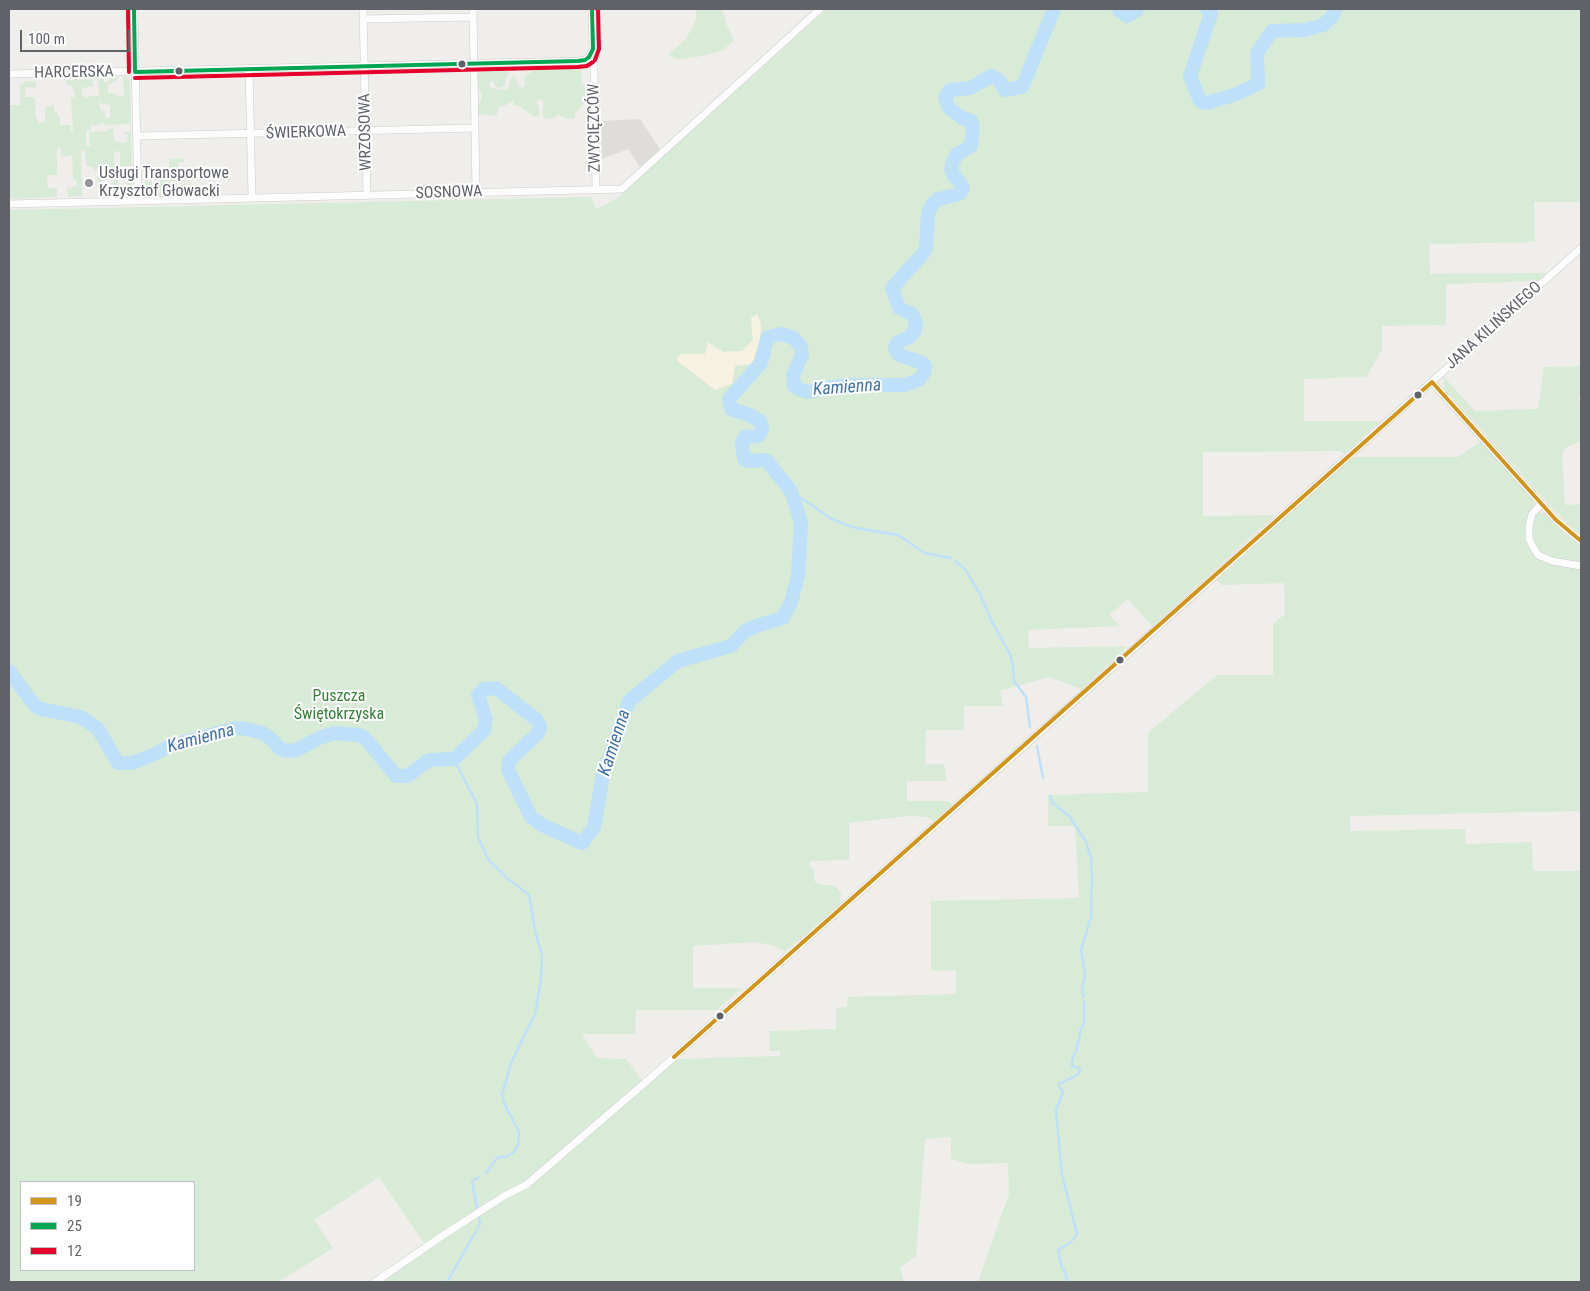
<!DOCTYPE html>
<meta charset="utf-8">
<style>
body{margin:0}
#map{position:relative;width:1590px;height:1291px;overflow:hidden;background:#efeeea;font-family:"Roboto Condensed",sans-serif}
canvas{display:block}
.frame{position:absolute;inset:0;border:10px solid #5f6368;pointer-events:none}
.legend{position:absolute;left:20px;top:1181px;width:175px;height:90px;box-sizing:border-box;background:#fff;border:1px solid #bfc1c3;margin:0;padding:6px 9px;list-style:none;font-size:15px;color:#5f6368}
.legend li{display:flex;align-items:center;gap:10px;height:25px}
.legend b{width:25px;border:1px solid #bfc1c3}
.scale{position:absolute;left:20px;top:30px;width:110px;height:22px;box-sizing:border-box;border:2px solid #5f6368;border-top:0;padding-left:6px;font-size:15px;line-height:18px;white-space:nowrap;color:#5f6368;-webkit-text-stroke:4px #fff;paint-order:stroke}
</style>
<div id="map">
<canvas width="1590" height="1291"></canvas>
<div class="frame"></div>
<ul class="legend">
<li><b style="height:6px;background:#d1951a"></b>19</li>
<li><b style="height:6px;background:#00a651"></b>25</li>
<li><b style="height:6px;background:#e4002b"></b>12</li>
</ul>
<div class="scale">100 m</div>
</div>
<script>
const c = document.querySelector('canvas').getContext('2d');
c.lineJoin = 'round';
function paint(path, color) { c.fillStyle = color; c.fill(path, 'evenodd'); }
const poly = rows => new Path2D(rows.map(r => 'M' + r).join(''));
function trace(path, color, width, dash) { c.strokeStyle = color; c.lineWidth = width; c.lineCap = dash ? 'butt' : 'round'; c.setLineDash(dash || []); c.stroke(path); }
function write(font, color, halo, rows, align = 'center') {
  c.font = font + ' "Roboto Condensed",sans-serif'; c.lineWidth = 4; c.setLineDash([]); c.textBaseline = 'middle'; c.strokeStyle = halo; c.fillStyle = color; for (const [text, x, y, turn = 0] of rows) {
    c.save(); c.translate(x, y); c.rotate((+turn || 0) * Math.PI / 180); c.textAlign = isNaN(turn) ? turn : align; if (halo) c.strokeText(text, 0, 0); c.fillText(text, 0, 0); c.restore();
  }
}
const industrial = poly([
 [640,119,660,149,640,167,628,149,602,159,601,121]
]);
const green = poly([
 [696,9,722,9,727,26,734,40,722,51,697,57,678,59,668,55,686,39,696,20],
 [827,9,1581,9,1581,202,1534,202,1535,242,1429,244,1430,274,1546,273,1538,281,1446,284,1446,325,1382,326,1382,350,1366,377,1304,379,1304,421,1380,421,1344,454,1340,451,1203,452,1203,516,1275,515,1152,626,1128,599,1109,615,1120,626,1028,630,1029,648,1124,646,1127,647,1081,689,1049,677,1000,691,1003,706,964,706,964,730,926,730,925,764,944,764,947,781,907,781,907,801,948,801,953,804,933,821,928,817,909,816,849,823,849,860,810,861,810,868,813,868,815,882,821,885,834,885,841,893,840,905,785,951,772,945,755,942,693,946,693,988,742,988,717,1010,636,1010,635,1034,582,1034,597,1058,626,1059,645,1084,677,1059,780,1056,780,1051,770,1051,769,1031,836,1029,836,1008,847,1007,848,997,956,994,956,971,931,970,931,901,1079,898,1075,826,1048,826,1048,795,1148,792,1148,733,1217,675,1273,675,1273,624,1285,614,1284,583,1221,585,1217,580,1353,457,1458,457,1481,441,1534,501,1534,506,1529,515,1525,530,1526,537,1537,557,1552,565,1581,568,1581,811,1350,816,1350,831,1465,829,1466,844,1532,842,1533,871,1581,871,1581,1282,978,1282,1009,1194,1008,1163,969,1164,951,1159,951,1137,925,1139,916,1256,900,1267,904,1282,368,1282,424,1243,379,1177,314,1220,333,1248,278,1282,9,1282,9,210,591,197,595,207,598,208,614,200,622,194],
 [758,314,760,338,752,364,735,366,681,354,705,354,708,343,723,352,742,351,753,340,751,318],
 [21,1182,194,1182,194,1270,21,1270],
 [494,66,507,70,509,75,505,79,505,85,499,88,495,86,493,80,489,84,491,88,501,90,506,90,509,86,510,79,513,76,516,79,517,84,522,88,525,86,525,76,540,67,556,68,563,67,581,69,582,83,587,91,587,98,583,105,575,114,575,118,566,119,558,114,555,118,546,119,543,116,543,101,539,99,536,103,539,107,539,115,535,117,519,106,513,105,514,102,511,101,506,105,499,107,497,114,493,116,485,114,478,115,478,105,481,100,482,94,477,87,478,74],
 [119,77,114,83,108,84,108,93,115,93,116,96,124,96,123,77,127,77,130,80,131,124,105,125,105,123,101,123,100,125,91,125,91,130,87,130,86,132,86,146,90,146,89,132,107,131,107,129,113,129,114,139,115,139,116,142,127,142,128,134,124,134,124,132,131,132,132,166,120,166,120,151,114,152,114,166,117,166,118,189,124,189,124,186,127,186,127,175,124,175,124,172,132,172,132,192,130,195,104,196,103,187,114,186,114,173,101,172,103,196,98,196,98,170,94,170,91,161,93,167,86,166,85,150,81,151,82,196,68,197,67,188,77,186,76,180,73,180,72,155,61,157,61,148,57,149,57,180,57,175,48,175,47,181,48,188,57,188,57,197,9,199,9,105,20,105,20,85,25,83,25,81,36,81,36,88,25,87,26,97,35,97,36,117,37,118,38,123,45,122,45,107,54,106,54,111,57,112,57,116,60,116,60,125,70,125,71,123,70,131,73,131,71,98,75,97,75,91,73,91,73,86,68,86,65,80,93,79,93,86,82,88,82,95,86,98,90,96,99,96,99,105,101,111,105,111,105,118,110,118,110,105,100,103,98,81,98,79,104,79,104,82,109,82,109,78],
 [184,158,184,162,178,162,179,170,185,170,185,194,184,181,171,181,170,183,169,159],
 [165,175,169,177,169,195,145,195,145,181,152,181,152,190,154,190,154,193,160,193,160,180,165,180],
 [1581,366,1581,392,1578,401,1581,402,1581,441,1565,448,1562,455,1565,505,1581,504,1581,534,1568,524,1548,503,1445,389,1443,384,1444,379,1442,378,1443,376,1475,411,1538,409,1544,367],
 [1539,512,1545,513,1564,533,1581,546,1581,564,1559,561,1544,555,1537,548,1531,534,1533,520]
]);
const sand = poly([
 [757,314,761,324,760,338,752,364,735,366,732,384,715,390,676,360,681,354,705,354,708,342,723,352,742,351,753,340,751,318]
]);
const stream = poly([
 [791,491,830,518,842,523,856,528,898,535,925,553,951,558],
 [955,561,964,568,980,594,992,622,1010,654,1013,666,1014,681,1026,697,1030,727],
 [1037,746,1043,778],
 [454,759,477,804,478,837,488,859,506,877,529,895,535,931,542,955,541,980,535,1014,511,1063,502,1095,504,1103,519,1132,518,1146,513,1153,506,1157,498,1157,486,1173],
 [1050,796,1053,803,1070,817,1086,842,1091,857,1092,875,1091,917,1081,950,1085,974,1082,989,1084,997],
 [447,1282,480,1224,472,1181,479,1177],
 [1067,1282,1066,1274,1062,1268,1058,1250,1070,1243,1077,1234,1062,1175,1056,1110,1062,1095,1063,1091,1059,1087,1059,1084,1077,1075,1080,1071,1079,1068,1072,1066,1072,1060,1076,1051,1081,1029,1084,1023,1084,1002]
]);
const river = poly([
 [1118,9,1127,16,1138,9],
 [1207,9,1211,13,1190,76,1200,101,1206,103,1234,95,1258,84,1257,53,1272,31,1305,30,1323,25,1333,16,1335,9],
 [9,671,34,705,41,709,81,717,98,729,118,763,132,763,153,755,169,746,233,729,242,728,263,733,271,739,280,749,288,751,297,750,319,738,335,733,359,735,365,738,396,776,407,776,429,760,454,759,484,730,486,720,478,695,484,689,496,688,537,720,540,727,538,733,509,761,508,770,531,817,542,825,582,843,594,827,603,774,613,747,629,701,678,661,731,646,745,631,759,625,783,618,791,602,798,576,801,523,791,491,766,460,749,461,744,459,742,443,745,437,758,436,762,430,761,422,750,415,731,409,729,399,761,363,768,337,782,334,794,338,801,347,802,355,793,375,794,386,801,390,808,392,845,385,905,385,919,380,925,371,925,366,923,363,899,355,896,351,895,347,897,343,911,336,915,330,916,322,912,314,899,308,892,288,926,250,928,213,932,205,938,199,959,194,962,191,963,187,961,184,955,177,951,170,952,164,957,154,971,146,973,125,971,121,962,118,949,108,945,98,950,90,971,88,991,76,994,77,1001,82,1003,88,1005,90,1022,87,1054,9]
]);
const minor = poly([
 [134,9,138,201],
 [363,9,367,196],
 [473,9,476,193],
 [364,19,473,17],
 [589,57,594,66,596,190],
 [589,57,593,49,592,9],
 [249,69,252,198],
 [9,74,578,61,585,60,589,57],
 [137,136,475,128],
 [9,204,622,189,820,9],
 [1432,382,1556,520,1581,541],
 [1541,504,1532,514,1529,526,1529,539,1533,547,1538,555,1552,561,1581,566],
 [375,1282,442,1236,504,1196,526,1185,647,1081,1121,660,1581,248]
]);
const bus1 = poly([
 [1432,382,1556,520,1581,541],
 [674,1057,1432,382]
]);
const bus2 = poly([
 [134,9,135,72],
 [589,57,593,49,592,9],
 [135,72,578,61,585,60,589,57]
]);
const bus3 = poly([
 [128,9,129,72],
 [595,60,599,49,598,9],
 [135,78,578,67,587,66,593,62]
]);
const markers = [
 [462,64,4.5,"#5f6368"],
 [179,71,4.5,"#5f6368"],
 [89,183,5,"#919496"],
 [1418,395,4.5,"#5f6368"],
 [1120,660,4.5,"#5f6368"],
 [720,1016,4.5,"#5f6368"]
];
const streetNames = [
 ["HARCERSKA",74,73,-1],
 ["ZWYCIĘZCÓW",595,128,-91],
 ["WRZOSOWA",366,132,-91],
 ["ŚWIERKOWA",306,133,-2],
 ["SOSNOWA",449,193,-2],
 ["JANA KILIŃSKIEGO",1494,326,-42]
];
const poiNames = [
 ["Usługi Transportowe",99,174],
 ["Krzysztof Głowacki",99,192]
];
const parkNames = [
 ["Puszcza",339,697],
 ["Świętokrzyska",339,715]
];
const waterNames = [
 ["Kamienna",847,388,-4],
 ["Kamienna",201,739,-15],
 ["Kamienna",615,743,-72]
];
paint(industrial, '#dfddda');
paint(green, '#d8ebd6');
paint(sand, '#f6f1e1');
trace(stream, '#bfe0f9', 2.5);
trace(river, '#bfe0f9', 14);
trace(minor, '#cbcccc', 8);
trace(minor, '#fdfcfc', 7);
trace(bus1, '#d1951a', 4);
trace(bus2, '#00a651', 4);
trace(bus3, '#e4002b', 4);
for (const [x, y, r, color] of markers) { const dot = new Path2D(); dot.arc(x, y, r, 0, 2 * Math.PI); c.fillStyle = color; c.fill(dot); trace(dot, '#fff', 2); }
write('16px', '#5f6368', '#fff', streetNames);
write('16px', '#5f6368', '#fff', poiNames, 'left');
write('16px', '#348238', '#fff', parkNames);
write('italic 18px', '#4174aa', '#fff', waterNames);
</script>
